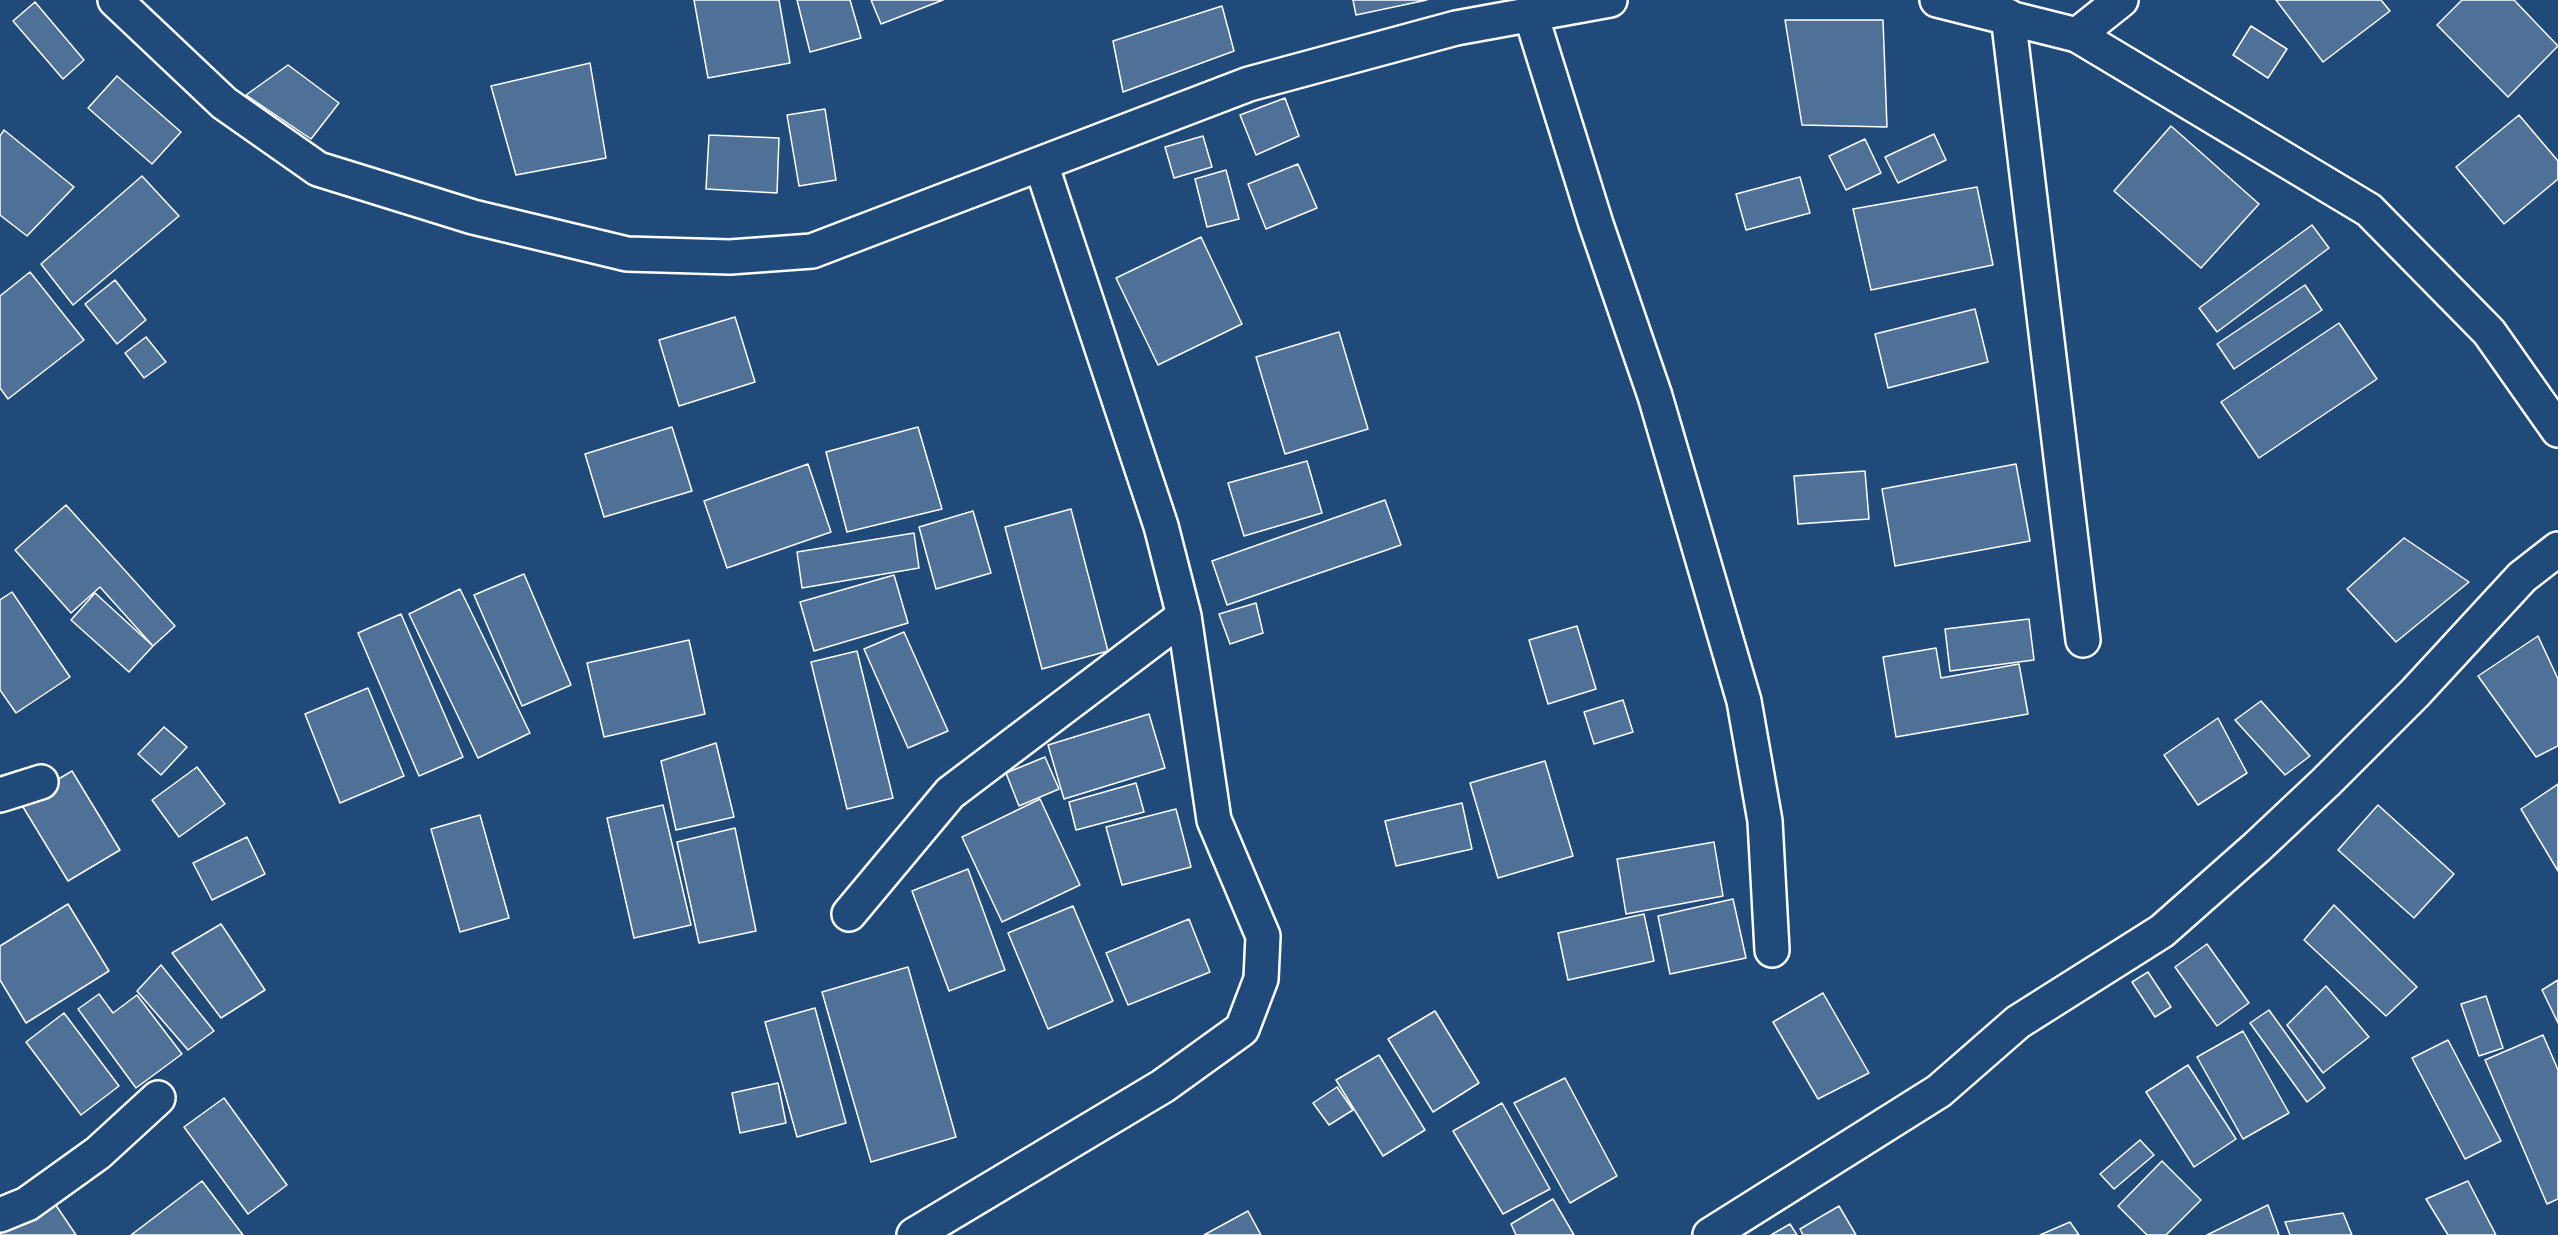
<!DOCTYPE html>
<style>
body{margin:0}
canvas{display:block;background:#1f4a7a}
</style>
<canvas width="2558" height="1235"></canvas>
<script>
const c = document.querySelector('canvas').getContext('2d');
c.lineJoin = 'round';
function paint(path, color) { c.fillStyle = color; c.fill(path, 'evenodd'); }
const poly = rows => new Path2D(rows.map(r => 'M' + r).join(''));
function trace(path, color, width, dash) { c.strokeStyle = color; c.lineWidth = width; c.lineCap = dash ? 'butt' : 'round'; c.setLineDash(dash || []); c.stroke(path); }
const building = poly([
 [694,0,779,0,790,63,708,78,694,0],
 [797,0,850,0,861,38,810,52,797,0],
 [871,0,943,0,881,24,871,0],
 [1353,0,1427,0,1356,15,1353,0],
 [2276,0,2381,0,2390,11,2323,62,2276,0],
 [2462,0,2514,0,2558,46,2508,97,2437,25,2462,0],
 [35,2,84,60,63,79,13,21,35,2],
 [1222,6,1234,51,1123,92,1113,41,1222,6],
 [1785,20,1883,20,1887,127,1802,125,1785,20],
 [2251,26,2287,49,2268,78,2233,55,2251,26],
 [590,63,606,158,516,175,491,86,590,63],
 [288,65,339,103,311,139,246,95,288,65],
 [117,76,181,132,152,164,88,108,117,76],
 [1285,98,1299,136,1256,155,1240,115,1285,98],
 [825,109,836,180,799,186,787,115,825,109],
 [2519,115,2558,161,2558,179,2504,224,2456,167,2519,115],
 [2171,126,2259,204,2201,268,2114,191,2171,126],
 [4,130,74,187,27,236,0,215,0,136,4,130],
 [1934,134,1946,160,1898,183,1885,157,1934,134],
 [709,135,779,138,777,193,706,189,709,135],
 [1203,136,1212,167,1174,178,1165,147,1203,136],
 [1865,139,1881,173,1846,190,1829,156,1865,139],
 [1298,164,1317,208,1266,229,1248,184,1298,164],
 [1226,170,1239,219,1207,227,1195,179,1226,170],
 [142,176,179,216,73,305,41,264,142,176],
 [1800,177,1810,213,1746,230,1736,194,1800,177],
 [1977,187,1993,265,1871,290,1853,209,1977,187],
 [2312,225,2329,248,2217,332,2199,308,2312,225],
 [1201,237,1242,324,1158,365,1116,278,1201,237],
 [30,272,84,340,8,399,0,388,0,296,30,272],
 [115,280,146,320,117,344,85,304,115,280],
 [2305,285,2322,310,2234,369,2217,344,2305,285],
 [1975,309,1988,362,1888,388,1875,334,1975,309],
 [735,317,755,382,679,406,659,340,735,317],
 [2339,323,2377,379,2259,458,2221,402,2339,323],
 [1339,332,1368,429,1285,454,1256,357,1339,332],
 [146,337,166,362,144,378,125,353,146,337],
 [672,427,692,491,604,517,585,454,672,427],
 [918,427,942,509,847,532,826,452,918,427],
 [1307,461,1322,513,1244,536,1228,483,1307,461],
 [808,464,831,532,727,568,704,501,808,464],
 [2016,464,2030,541,1895,566,1882,489,2016,464],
 [1865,471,1869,519,1798,524,1794,476,1865,471],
 [1385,500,1401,545,1227,605,1212,561,1385,500],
 [66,505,175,626,153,646,100,587,71,613,15,550,66,505],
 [1071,509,1108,651,1042,669,1005,527,1071,509],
 [973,511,991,573,936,589,919,527,973,511],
 [914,533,919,568,802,588,797,552,914,533],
 [2404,538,2469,582,2396,642,2347,589,2404,538],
 [524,574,571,685,522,706,474,595,524,574],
 [894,575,908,623,814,651,800,602,894,575],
 [460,589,530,733,478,758,409,614,460,589],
 [12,592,70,677,16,713,0,690,0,600,12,592],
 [95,593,153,646,129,672,71,620,95,593],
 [1256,603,1263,633,1230,644,1219,614,1256,603],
 [401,614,463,757,419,776,358,633,401,614],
 [2029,619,2034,660,1950,671,1945,629,2029,619],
 [1577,626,1596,689,1548,704,1529,640,1577,626],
 [904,632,948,731,908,748,864,649,904,632],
 [2538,636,2558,679,2558,746,2536,757,2478,676,2538,636],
 [689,640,705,714,604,737,587,663,689,640],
 [1936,648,1941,678,2019,664,2028,714,1896,737,1883,657,1936,648],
 [857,651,893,798,847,809,811,662,857,651],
 [368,688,404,776,340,803,305,714,368,688],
 [1623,700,1633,732,1594,744,1584,712,1623,700],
 [2261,701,2310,756,2285,775,2235,720,2261,701],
 [1149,714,1165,768,1064,799,1048,745,1149,714],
 [2218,718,2247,773,2198,805,2164,755,2218,718],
 [164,727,187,747,161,775,138,754,164,727],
 [716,743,734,817,676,830,661,761,716,743],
 [1045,757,1059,789,1019,806,1006,773,1045,757],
 [1545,761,1573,856,1498,878,1470,783,1545,761],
 [197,767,225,804,179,837,152,800,197,767],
 [72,771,120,850,68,881,20,802,72,771],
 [1136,783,1144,812,1076,830,1069,802,1136,783],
 [2558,784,2558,871,2521,809,2558,784],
 [1040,799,1080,885,1002,922,962,837,1040,799],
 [1462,803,1472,849,1396,866,1385,821,1462,803],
 [663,805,691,925,634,938,607,818,663,805],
 [2378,805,2454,874,2414,918,2338,850,2378,805],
 [1176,809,1191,867,1122,885,1106,827,1176,809],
 [480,815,509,918,460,932,431,829,480,815],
 [735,828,756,931,699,943,677,842,735,828],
 [247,837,265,874,212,900,193,863,247,837],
 [1714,842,1723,896,1626,914,1617,859,1714,842],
 [968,869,1005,970,949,991,912,891,968,869],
 [1733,899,1746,958,1670,974,1658,916,1733,899],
 [68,904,109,971,26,1023,0,980,0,946,68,904],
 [2334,905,2417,987,2386,1016,2304,940,2334,905],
 [1073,906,1113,1001,1048,1029,1008,933,1073,906],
 [1644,914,1654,961,1568,980,1558,933,1644,914],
 [1189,919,1210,972,1128,1005,1106,953,1189,919],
 [221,924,265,990,221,1018,172,953,221,924],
 [2207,944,2249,1003,2217,1026,2175,967,2207,944],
 [161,965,214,1031,188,1050,137,991,161,965],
 [908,967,956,1137,871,1162,822,992,908,967],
 [2148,972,2171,1007,2155,1017,2132,982,2148,972],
 [2558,980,2558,1023,2542,990,2558,980],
 [2326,986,2369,1037,2323,1073,2287,1025,2326,986],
 [1823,993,1869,1073,1818,1099,1773,1022,1823,993],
 [99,994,113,1013,137,995,182,1054,136,1088,78,1009,99,994],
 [2486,996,2503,1048,2479,1056,2461,1004,2486,996],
 [815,1008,846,1123,797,1137,765,1022,815,1008],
 [2269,1010,2325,1088,2307,1102,2250,1023,2269,1010],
 [1435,1011,1479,1083,1433,1112,1388,1039,1435,1011],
 [64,1013,119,1086,81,1115,26,1042,64,1013],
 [2243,1031,2289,1113,2243,1139,2197,1057,2243,1031],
 [2543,1035,2558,1070,2558,1199,2547,1204,2485,1060,2543,1035],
 [2448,1040,2501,1141,2465,1159,2412,1058,2448,1040],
 [1379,1055,1425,1130,1383,1156,1336,1080,1379,1055],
 [2188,1065,2236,1139,2194,1167,2146,1092,2188,1065],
 [1565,1078,1617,1176,1570,1203,1514,1103,1565,1078],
 [778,1083,786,1123,740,1133,732,1093,778,1083],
 [1337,1087,1353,1110,1329,1125,1313,1103,1337,1087],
 [224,1098,287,1185,248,1214,184,1127,224,1098],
 [1502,1103,1550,1189,1503,1214,1453,1131,1502,1103],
 [2140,1140,2154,1155,2114,1189,2100,1174,2140,1140],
 [2162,1161,2201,1200,2166,1235,2147,1235,2118,1206,2162,1161],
 [202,1181,243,1235,131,1235,202,1181],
 [2468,1181,2496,1235,2448,1235,2426,1199,2468,1181],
 [47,1192,76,1235,0,1235,0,1223,47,1192],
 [1553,1199,1574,1235,1516,1235,1511,1224,1553,1199],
 [2268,1205,2279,1235,2207,1235,2268,1205],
 [1839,1206,1856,1235,1803,1235,1800,1229,1839,1206],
 [1248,1211,1261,1235,1204,1235,1248,1211],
 [2343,1213,2352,1235,2290,1235,2285,1222,2343,1213],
 [2070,1222,2079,1235,2040,1235,2070,1222],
 [1790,1224,1797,1235,1771,1235,1790,1224]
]);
const street = poly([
 [1531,15,1596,224,1655,396,1744,701,1765,821,1772,950],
 [2008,16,2083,640],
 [2077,35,2121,0],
 [0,795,41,782],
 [849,914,950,793,1184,616],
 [0,1215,27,1204,98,1153,158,1098],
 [914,1235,1163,1086,1242,1029,1261,979,1263,936,1214,820,1184,616,1161,526,1041,164],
 [1710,1235,1939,1091,2018,1022,2162,931,2257,847,2326,782,2415,693,2522,577,2558,549]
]);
const secondary = poly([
 [115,0,224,103,318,169,473,217,627,254,730,257,812,251,1249,84,1456,28,1610,0],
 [1937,0,2077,35,2369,210,2489,332,2558,430]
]);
paint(building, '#507197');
trace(building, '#fff', 1.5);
trace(street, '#fff', 38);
trace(secondary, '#fff', 38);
trace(street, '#1f4a7a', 33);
trace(secondary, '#1f4a7a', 33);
</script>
